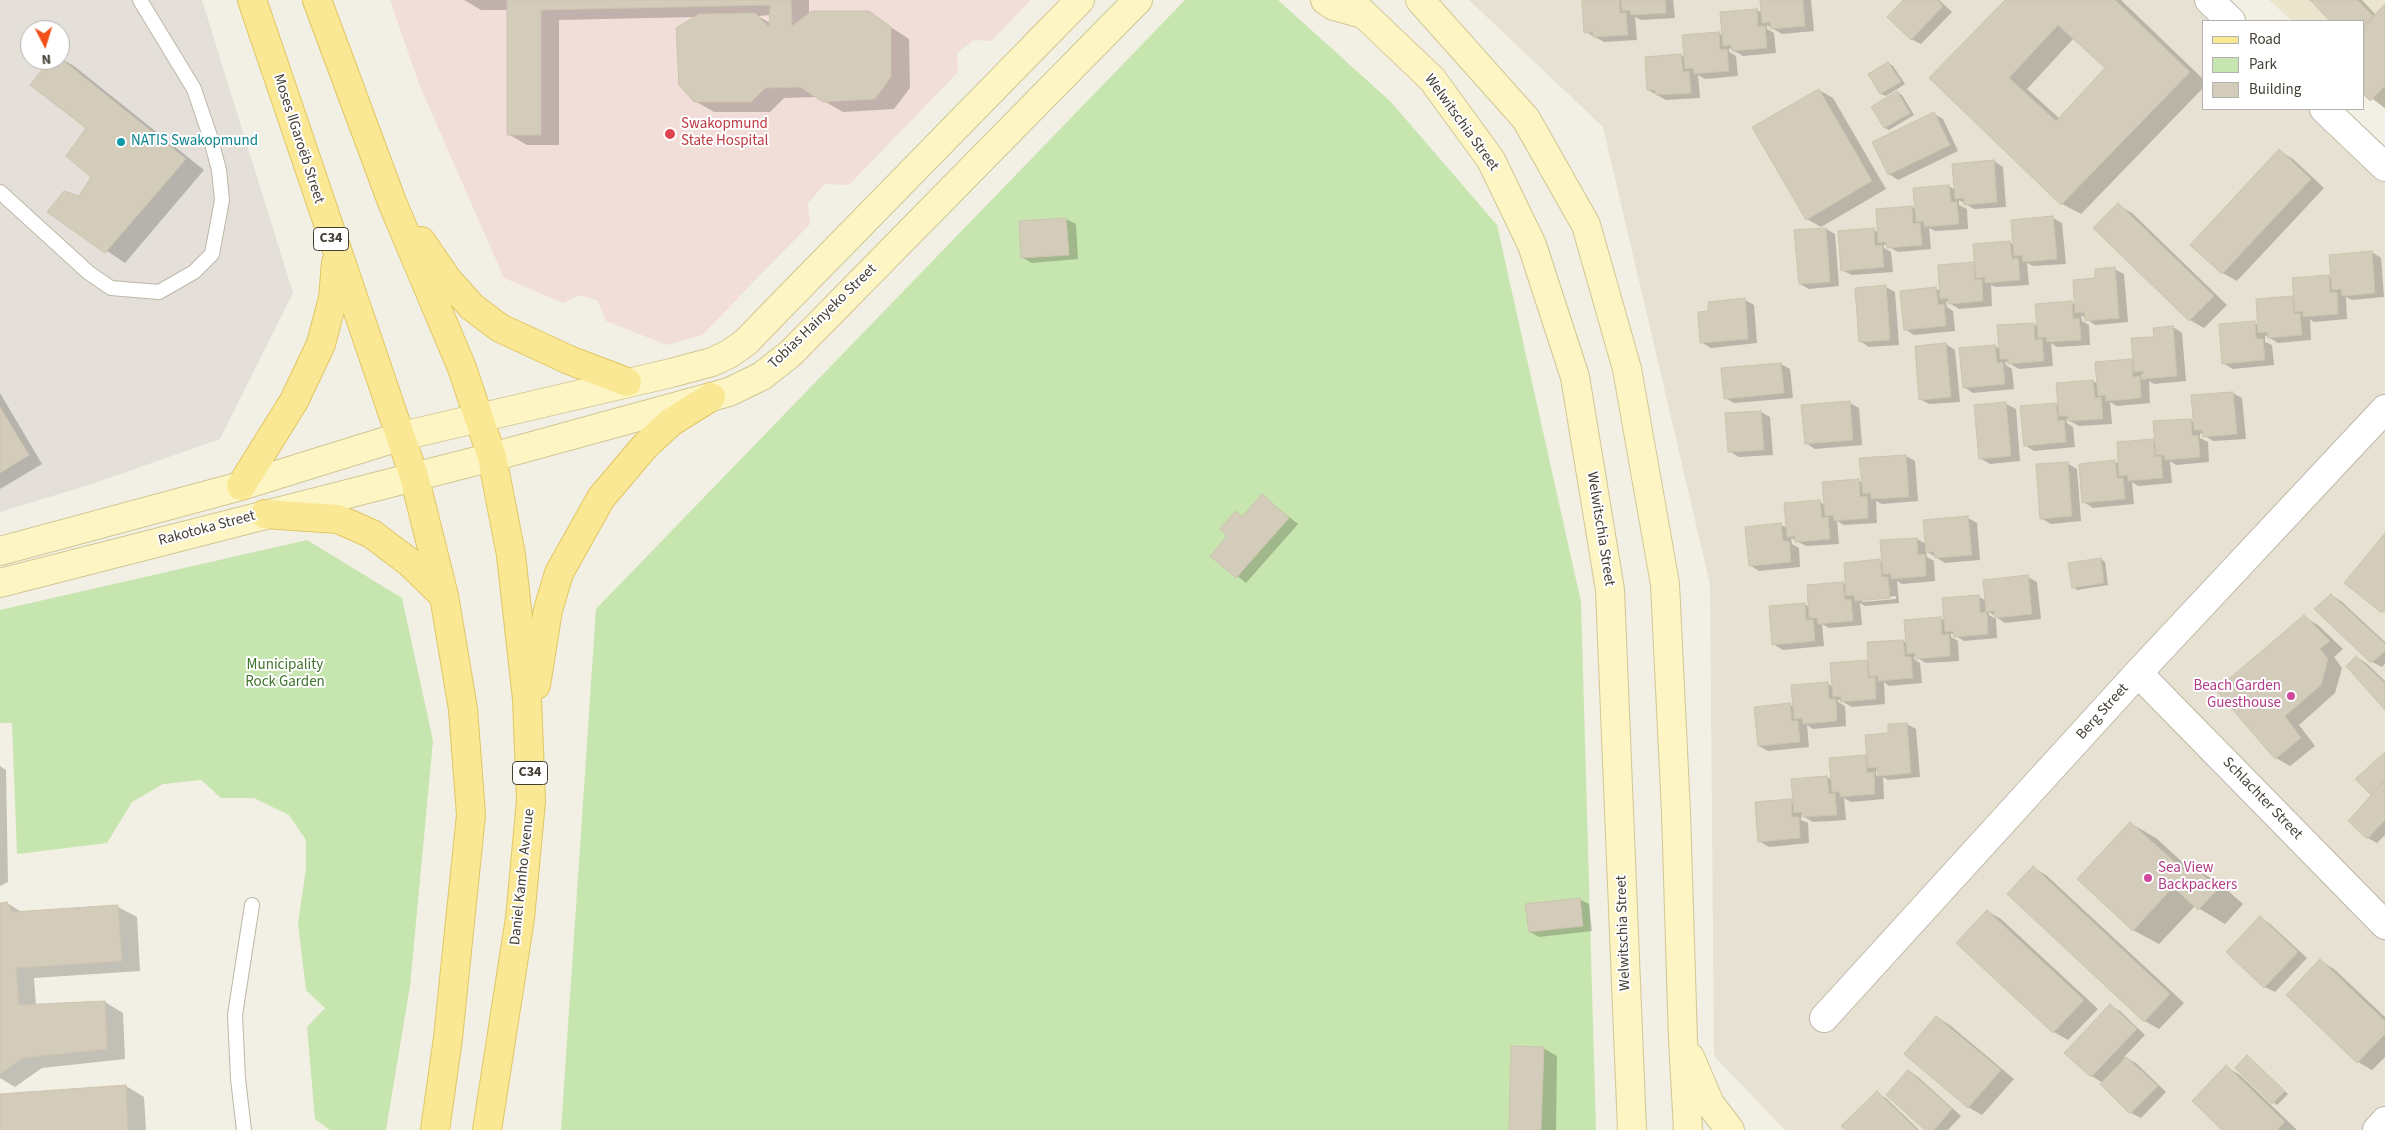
<!DOCTYPE html>
<meta charset="utf-8">
<style>
body{margin:0}
#map{position:relative;width:2385px;height:1130px;overflow:hidden;background:#f2efe4;font-family:"Source Sans 3",sans-serif}
canvas{display:block}
.legend{position:absolute;left:2202px;top:20px;width:162px;height:90px;box-sizing:border-box;background:#fff;border:1px solid #b4b2ae;margin:0;padding:6px 9px;list-style:none;font-size:15px;color:#443f34}
.legend li{display:flex;align-items:center;gap:10px;height:25px}
.legend b{width:25px;border:1px solid #b4b2ae}
.north{position:absolute;left:20px;top:20px;width:50px;height:50px;box-sizing:border-box;background:#fff;border:1px solid #b4b2ae;border-radius:50%;rotate:175deg;font-size:14px;font-weight:700;line-height:20px;text-align:center;color:#443f34}
.north::after{content:'';display:block;margin:auto;width:18px;height:22px;background:#f44f19;clip-path:polygon(50% 0,100% 100%,50% 72%,0 100%)}
</style>
<div id="map">
<canvas width="2385" height="1130"></canvas>
<ul class="legend">
<li><b style="height:6px;background:#fbe894"></b>Road</li>
<li><b style="height:14px;background:#c7e5ae"></b>Park</li>
<li><b style="height:14px;background:#d3ccba"></b>Building</li>
</ul>
<div class="north">N</div>
</div>
<script>
const c = document.querySelector('canvas').getContext('2d');
c.lineJoin = 'round';
function paint(path, color) { c.fillStyle = color; c.fill(path, 'evenodd'); }
const poly = rows => new Path2D(rows.map(r => 'M' + r).join(''));
function trace(path, color, width, dash) { c.strokeStyle = color; c.lineWidth = width; c.lineCap = dash ? 'butt' : 'round'; c.setLineDash(dash || []); c.stroke(path); }
function write(font, color, halo, rows, align = 'center') {
  c.font = font + ' "Source Sans 3",sans-serif'; c.lineWidth = 4; c.setLineDash([]); c.textBaseline = 'middle'; c.strokeStyle = halo; c.fillStyle = color; for (const [text, x, y, turn = 0] of rows) {
    c.save(); c.translate(x, y); c.rotate((+turn || 0) * Math.PI / 180); c.textAlign = isNaN(turn) ? turn : align; if (halo) c.strokeText(text, 0, 0); c.fillText(text, 0, 0); c.restore();
  }
}
const residential = poly([
 [1469,0,2209,0,2231,21,2204,21,2204,109,2324,109,2385,167,2385,1130,1785,1130,1714,1056,1710,584,1603,127]
]);
const industrial = poly([
 [0,0,202,0,293,293,220,439,92,484,0,512],
 [30,30,60,30,60,60,30,60]
]);
const education = poly([
 [2269,0,2385,0,2385,109,2364,89,2364,21,2292,21]
]);
const medical = poly([
 [390,0,1031,0,991,41,973,40,957,53,958,72,849,185,825,184,808,203,810,224,702,335,667,345,606,321,598,301,580,295,563,303,504,278,419,84]
]);
const green = poly([
 [1185,0,1278,0,1391,102,1497,225,1581,602,1596,1130,561,1130,596,609],
 [307,540,402,598,433,741,410,986,386,1130,330,1130,315,1119,307,1027,325,1008,306,990,298,924,306,868,306,840,289,815,254,798,221,798,201,780,163,784,132,802,107,843,17,854,12,723,0,723,0,610]
]);
const shadow = poly([
 [464,0,809,0,809,15,868,12,909,39,910,88,894,109,843,112,817,97,784,98,770,112,714,112,695,101,696,17,559,20,559,145,527,145,508,134,508,10,481,10],
 [771,15,770,23,758,16],
 [1583,0,1673,0,1675,18,1641,20,1635,17,1637,40,1604,42,1586,32],
 [1761,0,1811,0,1814,31,1782,34,1767,25,1767,29,1774,33,1776,53,1743,56,1729,48,1729,52,1736,56,1738,76,1705,79,1698,75,1700,98,1666,100,1648,90,1681,55,1686,58,1719,33,1724,36,1722,14,1757,10,1762,13],
 [1905,0,1939,0,1952,12,1921,44,1911,39],
 [2006,0,2121,0,2204,80,2204,87,2081,214,2062,204,1931,78],
 [2074,38,2107,68,2060,119,2027,89],
 [2312,0,2362,0,2376,15,2385,6,2385,108,2364,93,2364,21,2332,21],
 [60,58,74,66,204,170,125,263,49,212,79,198,93,176,88,128,52,60,60,60],
 [1888,63,1893,66,1905,84,1886,96,1881,94,1869,75],
 [1819,90,1833,98,1886,189,1821,227,1807,219],
 [1897,92,1902,95,1914,115,1889,130,1885,128],
 [1934,114,1943,119,1958,151,1898,180,1889,174],
 [2279,151,2293,159,2324,188,2237,281,2223,273,2192,245],
 [1994,161,2003,167,2006,207,1974,209,1959,200,1959,205,1967,209,1968,229,1935,231,1929,228,1931,249,1898,252,1884,244,1884,248,1891,252,1893,272,1852,275,1842,270,1874,230,1879,233,1877,210,1912,207,1916,209,1949,186,1955,190],
 [2118,205,2132,213,2227,305,2204,328,2190,320],
 [2053,218,2062,223,2066,264,2033,266,2027,263,2029,285,1996,287,1991,285,1992,306,1959,309,1946,301,1947,307,1953,311,1955,331,1914,335,1905,329,1936,289,1941,291,1974,263,1976,265,2010,242,2014,245],
 [1066,219,1076,224,1078,259,1032,263,1023,258,1020,222],
 [1826,229,1835,234,1839,286,1809,289,1800,284],
 [2372,252,2381,258,2384,297,2352,300,2346,297,2347,319,2314,322,2310,319,2311,340,2278,343,2265,335,2265,342,2272,345,2274,365,2233,369,2223,363,2254,323,2259,325,2292,297,2294,298,2329,276,2333,279],
 [2114,269,2124,274,2128,322,2095,325,2081,315,2082,321,2089,325,2090,345,2057,347,2051,343,2053,366,2019,369,2005,361,2006,365,2012,369,2014,389,1973,393,1964,387,1961,349,1995,346,2000,349,2034,324,2038,326,2071,302,2076,305,2097,279],
 [1886,287,1895,292,1899,345,1869,347,1860,341],
 [1745,300,1754,305,1757,343,1711,348,1701,342,1710,312],
 [2173,327,2182,333,2186,381,2154,384,2149,381,2150,403,2117,406,2110,402,2112,424,2079,426,2066,419,2067,423,2073,427,2075,447,2034,451,2025,445,2056,405,2060,407,2093,381,2098,384,2131,360,2135,362,2155,338],
 [2141,374,2144,376,2145,380,2142,379],
 [1946,344,1955,350,1960,402,1929,404,1920,399],
 [1781,364,1790,369,1793,398,1734,403,1725,398],
 [0,393,42,464,0,489],
 [2233,393,2242,398,2246,439,2213,441,2200,433,2200,438,2208,442,2209,462,2176,465,2170,461,2172,483,2138,486,2132,482,2134,504,2093,508,2084,502,2115,462,2120,464,2153,441,2157,443,2190,420,2194,422],
 [1850,403,1859,408,1862,445,1815,449,1806,443],
 [2006,404,2016,409,2020,461,1990,464,1980,458],
 [1761,412,1770,417,1773,455,1739,457,1729,451],
 [1906,456,1915,461,1918,501,1882,504,1876,501,1877,523,1844,525,1837,521,1839,544,1806,546,1791,538,1792,544,1799,548,1800,567,1759,571,1750,565,1747,528,1781,525,1787,528,1820,502,1825,505,1858,480,1863,483],
 [2067,463,2077,469,2081,521,2051,524,2041,518],
 [1262,496,1298,524,1246,583,1212,556,1229,536,1236,513,1243,517],
 [1968,518,1977,523,1980,560,1945,563,1926,551,1927,557,1934,561,1935,581,1902,584,1897,581,1899,603,1865,606,1860,603,1862,625,1829,628,1822,624,1824,646,1783,650,1773,644,1804,604,1810,607,1808,586,1843,583,1846,585,1880,561,1883,563,1917,539,1926,544],
 [1896,596,1896,599,1863,602,1860,599],
 [2101,559,2105,562,2108,585,2077,590,2073,587],
 [2028,577,2037,582,2041,619,2005,623,1989,612,1989,615,1996,619,1997,638,1964,641,1951,633,1951,637,1958,641,1959,661,1926,663,1914,656,1914,659,1920,663,1922,683,1889,686,1884,682,1885,704,1852,707,1838,699,1838,702,1845,706,1846,726,1813,729,1807,725,1809,747,1768,751,1759,746,1790,705,1794,707,1827,683,1833,687,1866,662,1870,664,1868,643,1903,641,1907,643,1941,618,1945,621,1978,596,1986,601],
 [2331,595,2341,601,2385,642,2385,664,2382,667,2372,662],
 [2304,617,2318,625,2343,649,2334,657,2342,668,2335,693,2299,725,2315,746,2290,766,2276,758],
 [2356,657,2366,663,2385,681,2385,708],
 [1907,724,1916,729,1920,777,1888,780,1883,777,1884,799,1851,802,1844,798,1846,820,1813,822,1801,815,1801,820,1808,823,1809,843,1769,847,1759,841,1790,801,1794,803,1827,777,1832,780,1866,756,1869,758,1890,734],
 [1876,770,1879,772,1879,777,1876,775],
 [2385,754,2385,835,2377,843,2368,838,2349,821,2373,795,2357,779],
 [0,766,6,770,8,882,0,886],
 [2130,823,2156,838,2191,870,2194,868,2219,883,2243,904,2225,924,2195,906,2159,944,2133,930],
 [2033,867,2047,876,2184,1003,2159,1029,2145,1021,2008,894],
 [1579,899,1589,904,1592,931,1539,937,1530,932],
 [7,903,23,913,118,907,137,917,140,971,34,978,36,1005,105,1002,123,1013,125,1059,42,1068,15,1087,0,1078,0,904],
 [1987,911,2001,919,2098,1009,2068,1040,2054,1032,1958,943],
 [2260,918,2269,923,2307,958,2275,992,2265,987],
 [2320,961,2334,969,2385,1017,2385,1057,2372,1070,2358,1062,2288,995],
 [2110,1006,2120,1011,2145,1035,2124,1057,2136,1063,2166,1092,2141,1118,2131,1113,2101,1084,2103,1083,2092,1076],
 [1937,1017,1951,1026,2014,1079,1982,1115,1968,1107],
 [1543,1048,1557,1056,1556,1130,1510,1130],
 [2247,1057,2288,1094,2277,1105,2236,1068],
 [2226,1067,2240,1075,2297,1130,2223,1130],
 [1909,1071,1918,1077,1961,1116,1948,1130,1926,1130],
 [126,1086,144,1097,146,1130,0,1130,0,1095],
 [1877,1093,1886,1098,1919,1130,1847,1130]
]);
const building = poly([
 [507,0,791,0,792,26,812,11,869,11,891,27,891,77,875,99,823,102,800,87,765,88,751,102,694,102,679,85,676,28,699,14,755,13,769,27,770,5,541,10,541,135,507,135,507,0],
 [1582,0,1619,0,1620,13,1626,13,1628,35,1593,37,1593,32,1584,33,1582,0],
 [1621,0,1665,0,1666,13,1631,15,1630,10,1622,11,1621,0],
 [1760,0,1803,0,1805,26,1771,29,1770,22,1762,23,1760,0],
 [1903,0,1937,0,1943,6,1911,40,1887,17,1903,0],
 [2005,0,2115,0,2190,72,2061,205,1929,78,2005,0],
 [2058,25,2105,68,2056,121,2009,78,2058,25],
 [2310,0,2357,0,2374,17,2364,27,2364,21,2330,21,2310,0],
 [2385,4,2385,86,2370,101,2364,95,2364,26,2385,4],
 [1757,9,1758,27,1765,26,1767,48,1732,51,1731,45,1723,46,1720,12,1757,9],
 [1719,32,1720,50,1727,49,1729,71,1694,74,1693,68,1685,69,1682,35,1719,32],
 [1681,54,1683,72,1689,71,1691,93,1656,95,1655,90,1647,90,1645,57,1681,54],
 [60,58,186,159,105,253,47,212,64,191,79,196,91,177,66,156,86,128,30,85,50,60,60,60,60,58],
 [1888,62,1901,82,1880,94,1868,74,1888,62],
 [1819,89,1872,181,1806,220,1752,127,1819,89],
 [1897,91,1910,113,1884,128,1871,107,1897,91],
 [1934,112,1950,145,1888,175,1872,142,1934,112],
 [2279,149,2311,179,2222,274,2190,245,2279,149],
 [1994,160,1997,202,1964,205,1963,198,1955,199,1952,164,1994,160],
 [1949,185,1951,202,1957,202,1959,224,1924,227,1924,221,1916,222,1913,188,1949,185],
 [2118,203,2214,296,2189,321,2093,228,2118,203],
 [1912,206,1913,224,1920,223,1922,245,1887,248,1886,242,1878,243,1876,209,1912,206],
 [2053,216,2057,259,2023,262,2022,255,2014,256,2011,220,2053,216],
 [1066,218,1069,255,1021,258,1019,221,1066,218],
 [1826,228,1830,282,1799,284,1794,230,1826,228],
 [1874,228,1875,246,1882,245,1884,267,1841,271,1838,231,1874,228],
 [2010,241,2012,259,2018,258,2020,280,1985,283,1985,277,1976,278,1973,244,2010,241],
 [2372,251,2375,293,2342,296,2341,289,2332,290,2329,255,2372,251],
 [1974,262,1975,280,1982,279,1983,301,1949,304,1948,298,1940,299,1938,265,1974,262],
 [2115,267,2119,318,2085,321,2084,312,2075,313,2073,280,2095,278,2095,269,2115,267],
 [2329,275,2330,293,2337,292,2338,314,2303,317,2303,311,2295,312,2292,278,2329,275],
 [1886,285,1890,340,1859,342,1855,288,1886,285],
 [1936,287,1938,305,1944,304,1946,326,1904,330,1900,291,1936,287],
 [2293,296,2294,314,2300,313,2302,335,2268,338,2267,332,2258,333,2256,299,2293,296],
 [1745,298,1748,339,1700,343,1698,312,1708,311,1708,302,1745,298],
 [2072,301,2073,319,2079,318,2081,340,2047,342,2046,337,2038,338,2035,304,2072,301],
 [2255,321,2256,339,2263,339,2265,360,2222,364,2219,324,2255,321],
 [2034,323,2035,340,2042,339,2044,361,2008,364,2008,359,2000,359,1997,325,2034,323],
 [2173,326,2177,376,2143,379,2143,371,2134,372,2131,338,2154,337,2153,328,2173,326],
 [1946,343,1951,397,1919,400,1915,346,1946,343],
 [1995,345,1997,363,2003,362,2005,384,1963,388,1959,348,1995,345],
 [2132,359,2133,377,2140,376,2141,398,2106,401,2106,395,2098,396,2095,362,2132,359],
 [1781,363,1784,393,1724,399,1721,368,1781,363],
 [2093,380,2095,398,2101,397,2103,419,2068,421,2068,416,2059,416,2056,383,2093,380],
 [2233,392,2237,434,2203,437,2202,430,2194,430,2191,395,2233,392],
 [1850,401,1853,440,1805,444,1801,405,1850,401],
 [2006,402,2011,456,1979,459,1974,405,2006,402],
 [2056,403,2058,421,2064,420,2066,442,2024,446,2020,406,2056,403],
 [0,407,29,455,0,473,0,407],
 [1761,411,1764,450,1728,452,1725,413,1761,411],
 [2191,419,2192,436,2198,435,2200,457,2165,460,2165,455,2156,455,2153,421,2191,419],
 [2153,439,2155,457,2161,456,2163,478,2128,481,2128,475,2119,476,2117,442,2153,439],
 [1906,455,1909,497,1871,499,1871,493,1863,494,1859,458,1906,455],
 [2115,460,2117,478,2123,478,2125,499,2082,503,2079,464,2115,460],
 [2068,462,2072,516,2040,519,2036,464,2068,462],
 [1859,479,1860,497,1867,496,1868,518,1834,521,1833,515,1825,516,1822,482,1859,479],
 [1262,494,1289,518,1236,578,1210,556,1227,536,1220,529,1235,511,1242,517,1262,494],
 [1820,500,1822,518,1828,517,1830,539,1795,542,1795,536,1787,537,1784,503,1820,500],
 [1968,516,1972,555,1935,558,1934,552,1926,552,1923,520,1968,516],
 [1781,523,1783,541,1789,541,1791,562,1749,566,1745,527,1781,523],
 [2385,533,2385,610,2382,613,2344,583,2385,533],
 [1917,538,1918,555,1925,554,1926,576,1891,579,1891,574,1883,574,1880,540,1917,538],
 [2101,558,2104,583,2072,588,2068,563,2101,558],
 [1880,559,1882,577,1888,577,1890,598,1855,601,1854,595,1846,596,1844,563,1880,559],
 [2028,575,2032,614,1995,618,1994,611,1986,612,1983,580,2028,575],
 [1843,582,1845,600,1851,599,1853,621,1818,624,1817,618,1809,618,1807,585,1843,582],
 [2331,594,2385,644,2385,651,2371,663,2314,609,2331,594],
 [1979,595,1980,613,1987,612,1988,634,1954,637,1953,631,1945,632,1942,598,1979,595],
 [1805,603,1806,620,1813,620,1815,641,1772,645,1769,606,1805,603],
 [2304,615,2330,641,2320,649,2328,659,2321,685,2285,716,2301,738,2275,759,2216,690,2304,615],
 [1941,617,1942,635,1949,634,1950,656,1916,659,1915,653,1907,654,1904,620,1941,617],
 [1903,640,1905,657,1911,657,1913,678,1878,681,1878,676,1869,676,1867,642,1903,640],
 [2356,656,2385,683,2385,710,2346,666,2356,656],
 [1867,660,1868,678,1875,677,1876,699,1841,702,1841,696,1833,697,1830,663,1867,660],
 [1828,682,1829,699,1836,699,1837,721,1803,724,1802,718,1794,719,1791,685,1828,682],
 [1790,703,1792,721,1798,721,1800,742,1758,746,1754,707,1790,703],
 [1907,723,1911,773,1878,776,1877,767,1868,768,1865,735,1888,733,1888,724,1907,723],
 [2385,752,2385,781,2371,795,2355,779,2385,752],
 [1866,755,1867,773,1874,772,1875,794,1840,797,1840,792,1832,792,1829,758,1866,755],
 [1827,776,1829,794,1835,793,1837,815,1802,817,1802,812,1794,813,1791,779,1827,776],
 [2385,780,2385,820,2367,839,2348,821,2385,780],
 [1791,799,1792,817,1799,817,1800,838,1758,842,1755,802,1791,799],
 [2130,822,2187,873,2193,866,2218,889,2198,910,2173,887,2133,931,2077,879,2130,822],
 [2033,866,2170,994,2144,1022,2007,894,2033,866],
 [1580,898,1583,926,1529,932,1525,904,1580,898],
 [7,902,12,912,118,905,122,961,16,968,19,1005,105,1001,107,1049,23,1058,0,1074,0,903,7,902],
 [1987,910,2084,1000,2053,1033,1956,943,1987,910],
 [2260,916,2298,952,2264,988,2226,952,2260,916],
 [2320,959,2385,1021,2385,1034,2357,1063,2286,995,2320,959],
 [2110,1004,2137,1029,2091,1077,2064,1053,2110,1004],
 [1936,1016,2001,1070,1968,1108,1904,1054,1936,1016],
 [1511,1046,1544,1047,1541,1130,1509,1130,1511,1046],
 [2247,1055,2285,1091,2272,1104,2235,1068,2247,1055],
 [2126,1057,2158,1086,2130,1114,2100,1084,2126,1057],
 [2226,1065,2285,1122,2277,1130,2222,1130,2192,1101,2226,1065],
 [1908,1070,1952,1109,1934,1130,1925,1130,1886,1095,1908,1070],
 [126,1085,128,1130,0,1130,0,1094,126,1085],
 [1877,1091,1917,1130,1846,1130,1841,1126,1877,1091]
]);
const lane = poly([
 [0,192,89,273,111,288,159,292,194,272,212,254,222,200,219,170,210,136,194,89,140,0],
 [244,1130,238,1079,235,1015,252,905]
]);
const street = poly([
 [2209,0,2231,21],
 [2324,109,2385,167],
 [2138,673,2385,925],
 [1824,1018,2138,673,2385,409],
 [2377,1130,2385,1121]
]);
const secondary = poly([
 [1325,0,1334,6,1363,14],
 [1349,0,1432,79,1491,160,1532,245,1575,377,1610,590,1632,1130],
 [1420,0,1526,119,1586,225,1627,369,1665,584,1676,813,1683,1040,1688,1130],
 [0,551,241,486,402,436,671,373,712,362,729,354,746,342,772,315,1080,0],
 [0,583,492,457,729,392,762,376,791,353,1138,0],
 [1690,1057,1710,1104,1730,1130]
]);
const primary = poly([
 [252,0,414,476,444,596,463,709,471,815,448,1038,435,1130],
 [317,0,392,202,462,368,492,457,511,555,527,699,531,801,520,918,487,1130],
 [421,241,447,279,472,307,500,328,569,360,627,382],
 [241,486,294,401,321,344,333,298,336,263],
 [265,514,338,519,372,534,409,562,444,596],
 [536,685,548,610,559,573,601,498,645,446,671,422,711,397]
]);
const markers = [
 [670,134,6,"#e0444e"],
 [121,142,5,"#0f9aa8"],
 [2291,696,5,"#d1479c"],
 [2148,878,5,"#d1479c"]
];
const shields = [
 [331,239,35],
 [530,773,35]
];
const shieldNames = [
 ["C34",331,239],
 ["C34",530,773]
];
const streetNames = [
 ["Welwitschia Street",1461,123,54],
 ["Moses ǁGaroëb Street",298,139,72],
 ["Tobias Hainyeko Street",823,317,-44],
 ["Rakotoka Street",207,529,-15],
 ["Welwitschia Street",1600,529,81],
 ["Berg Street",2103,712,-48],
 ["Schlachter Street",2262,799,46],
 ["Daniel Kamho Avenue",523,877,-84],
 ["Welwitschia Street",1624,933,-92]
];
const healthNames = [
 ["Swakopmund",681,125],
 ["State Hospital",681,142]
];
const cultureNames = [
 ["NATIS Swakopmund",131,142]
];
const parkNames = [
 ["Municipality",285,666],
 ["Rock Garden",285,683]
];
const hotelNames = [
 ["Beach Garden",2281,687],
 ["Guesthouse",2281,704],
 ["Sea View",2158,869,"left"],
 ["Backpackers",2158,886,"left"]
];
paint(residential, '#e6e1d2');
paint(industrial, '#e4e0d9');
paint(education, '#ebe5ce');
paint(medical, '#f2ded8');
paint(green, '#c7e5ae');
paint(shadow, '#0003');
paint(building, '#d3ccba');
trace(building, '#cdc4ae', 1);
trace(lane, '#bdb7a7', 16);
trace(street, '#bdb7a7', 30);
trace(secondary, '#d1c795', 30);
trace(primary, '#e0c764', 30);
trace(lane, '#fff', 14);
trace(street, '#fff', 28);
trace(secondary, '#fdf5c3', 28);
trace(primary, '#fbe894', 28);
for (const [x, y, r, color] of markers) { const dot = new Path2D(); dot.arc(x, y, r, 0, 2 * Math.PI); c.fillStyle = color; c.fill(dot); trace(dot, '#fff', 2); }
for (const [x, y, w] of shields) { const box = new Path2D(); box.roundRect(x - w / 2, y - 11.5, w, 23, 4); c.fillStyle = '#fff'; c.fill(box); trace(box, '#443f34', 1); }
write('bold 14px', '#443f34', null, shieldNames);
write('15px', '#443f34', '#fff', streetNames);
write('15px', '#be3a42', '#fff', healthNames, 'left');
write('15px', '#0d838f', '#fff', cultureNames, 'left');
write('15px', '#3e732a', '#fff', parkNames);
write('15px', '#b23c85', '#fff', hotelNames, 'right');
</script>
